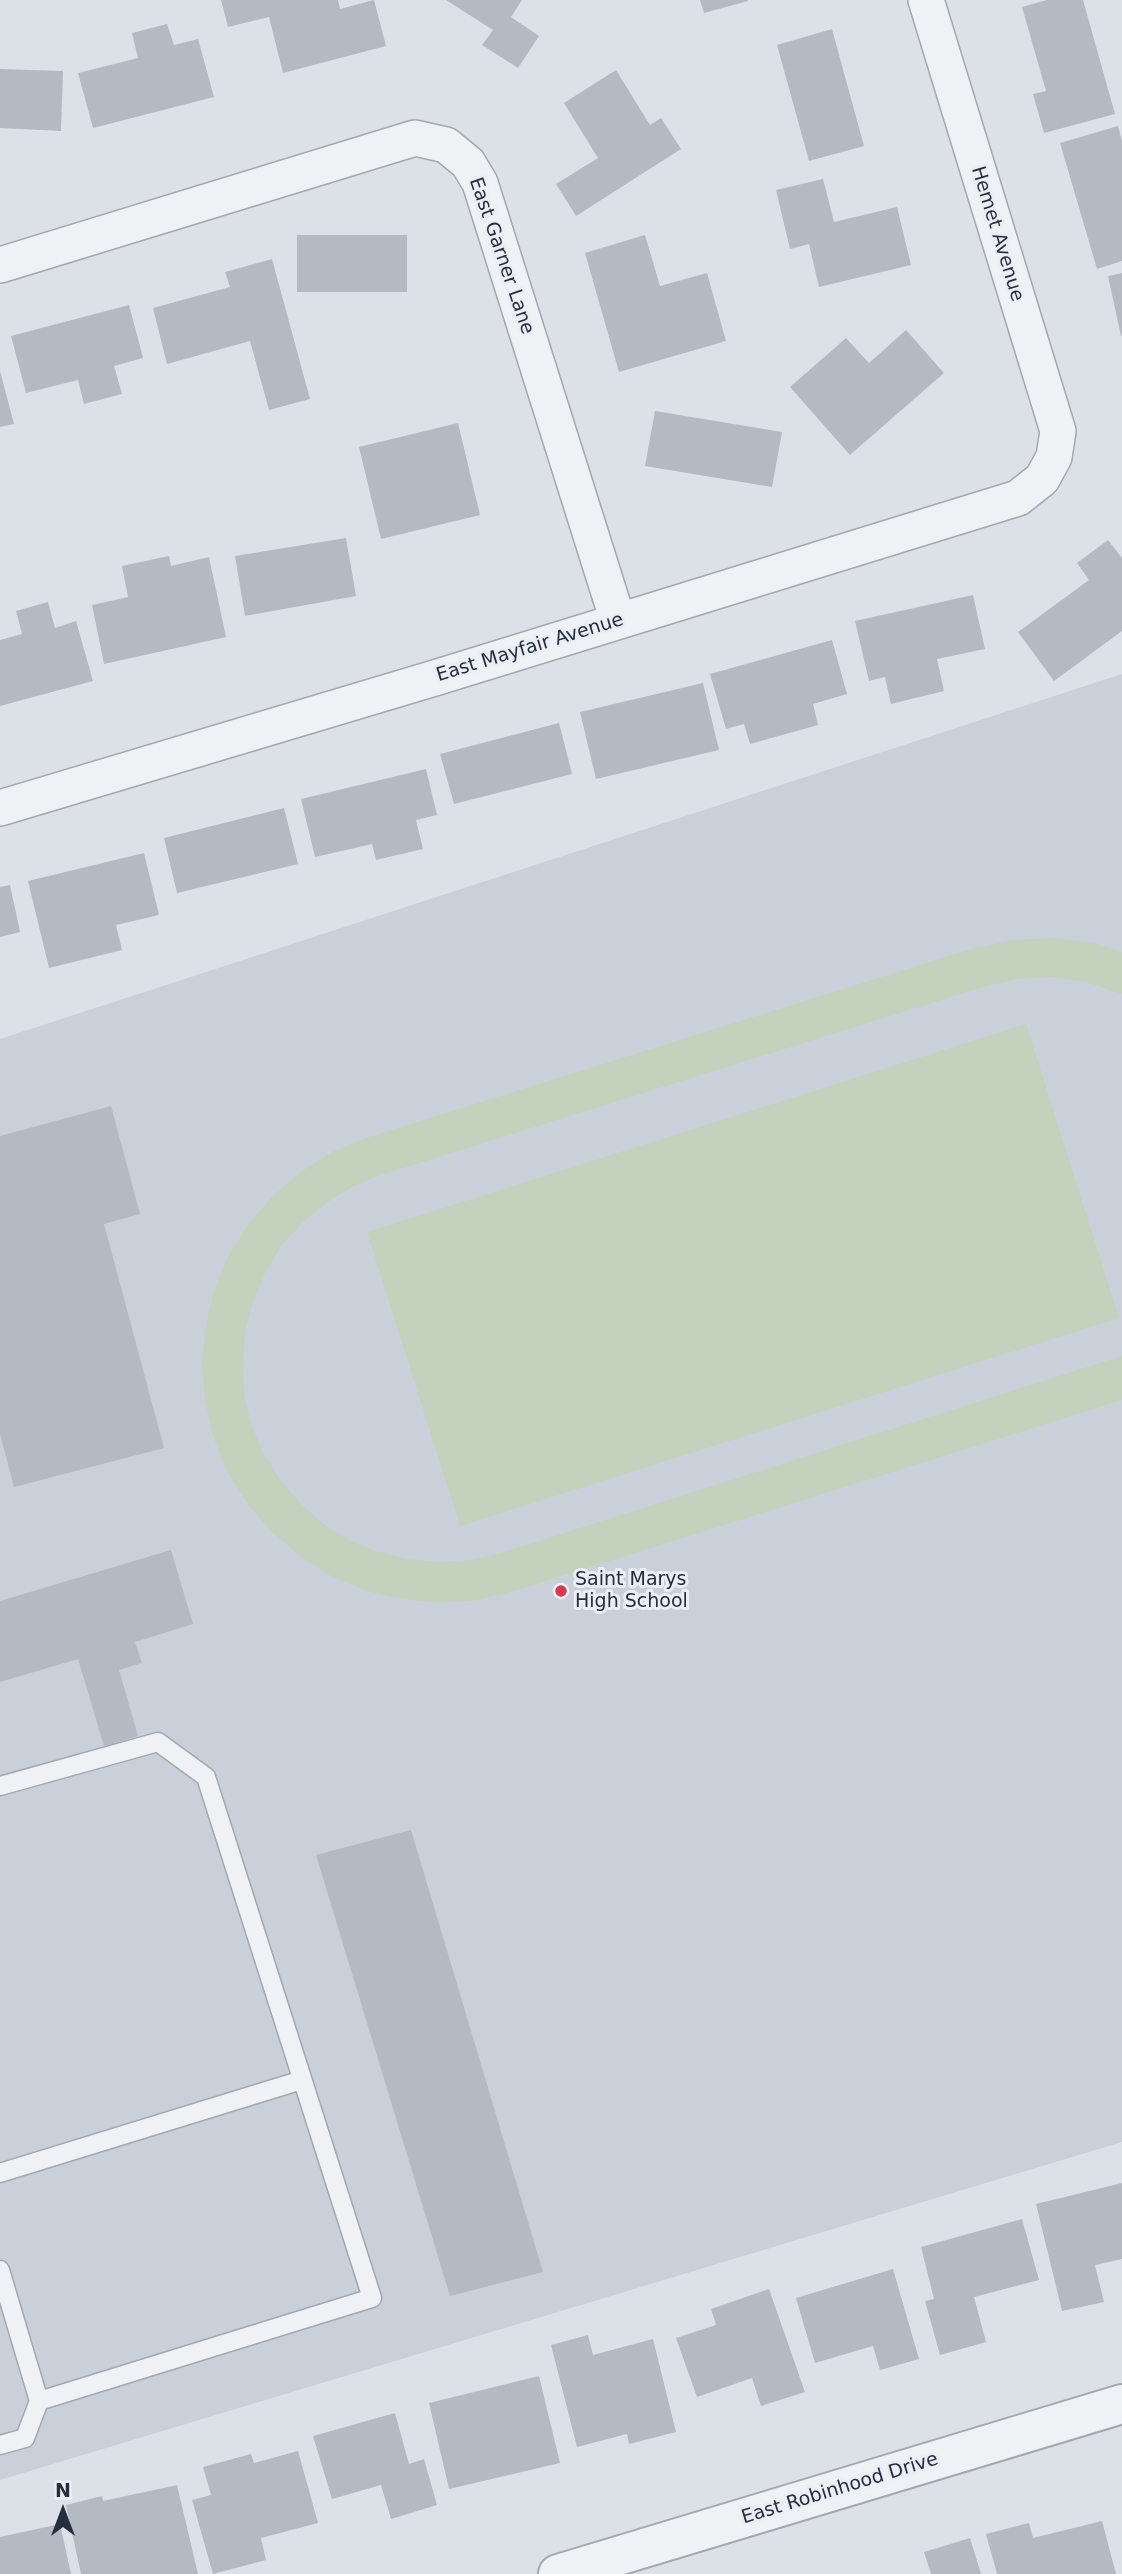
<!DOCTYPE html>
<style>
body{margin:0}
#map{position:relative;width:1122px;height:2574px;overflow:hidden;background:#dce1e7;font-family:"DejaVu Sans",sans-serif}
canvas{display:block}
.north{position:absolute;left:28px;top:2476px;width:70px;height:70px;-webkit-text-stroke:5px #ebeff5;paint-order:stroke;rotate:0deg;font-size:19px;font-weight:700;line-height:28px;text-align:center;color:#252e3e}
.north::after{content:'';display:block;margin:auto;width:24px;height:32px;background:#252e3e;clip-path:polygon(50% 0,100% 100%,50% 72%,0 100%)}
</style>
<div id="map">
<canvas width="1122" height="2574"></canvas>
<div class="north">N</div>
</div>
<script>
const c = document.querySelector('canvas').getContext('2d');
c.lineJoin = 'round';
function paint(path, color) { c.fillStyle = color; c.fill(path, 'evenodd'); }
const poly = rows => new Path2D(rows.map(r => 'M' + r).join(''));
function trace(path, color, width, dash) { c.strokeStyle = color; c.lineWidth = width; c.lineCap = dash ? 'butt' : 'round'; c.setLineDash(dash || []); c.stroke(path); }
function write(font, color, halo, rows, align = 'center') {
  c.font = font + ' "DejaVu Sans",sans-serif'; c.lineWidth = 6; c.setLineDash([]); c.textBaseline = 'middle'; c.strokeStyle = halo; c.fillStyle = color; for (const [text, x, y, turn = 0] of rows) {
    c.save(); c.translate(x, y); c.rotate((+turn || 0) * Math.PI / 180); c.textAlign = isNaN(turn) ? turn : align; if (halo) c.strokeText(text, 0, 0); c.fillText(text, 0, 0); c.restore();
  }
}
const built = poly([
 [1122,674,1122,2142,0,2480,0,1039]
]);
const green = poly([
 [1054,938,1095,943,1122,952,1122,994,1086,982,1052,977,1017,979,983,987,381,1175,352,1187,326,1203,302,1223,281,1246,265,1273,253,1302,245,1332,243,1363,244,1394,251,1424,263,1452,280,1480,300,1503,323,1524,349,1540,379,1552,408,1559,440,1562,471,1560,501,1553,1122,1356,1122,1400,514,1591,477,1600,440,1603,402,1599,366,1591,331,1576,300,1556,271,1531,247,1503,227,1471,213,1436,205,1400,202,1363,206,1325,214,1290,229,1255,249,1223,274,1195,302,1171,334,1151,369,1137,971,949,1012,940],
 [1026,1024,1119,1318,460,1526,367,1232]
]);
const building = poly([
 [221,0,338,0,340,9,374,0,386,46,283,73,269,17,228,27],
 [446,0,522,0,511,17,539,36,518,68,482,45,493,30],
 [700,0,748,0,748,1,704,13],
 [1047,0,1083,0,1115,114,1044,133,1033,94,1046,91,1022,7],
 [167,24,174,45,198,39,214,97,93,128,78,73,138,58,132,33],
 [832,29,864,146,809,161,777,45],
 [0,69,63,71,61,131,0,128],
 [616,70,650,125,661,118,681,149,576,216,556,184,598,158,564,103],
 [1118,126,1122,141,1122,261,1097,269,1060,143],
 [823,179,834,222,897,207,911,265,819,287,809,244,790,249,776,190],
 [297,235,407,235,407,292,297,292],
 [645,235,660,286,707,273,726,341,619,372,585,253],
 [272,259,310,399,269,410,250,341,167,364,153,308,230,287,225,272],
 [1122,273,1122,336,1121,336,1108,276],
 [129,305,143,358,114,366,122,394,84,404,78,380,26,393,11,336],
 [906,330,944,373,850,455,790,387,846,338,869,363],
 [0,371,14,424,0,427],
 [655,411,782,432,772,487,645,466],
 [458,423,480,515,381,539,359,447],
 [346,538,356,596,245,616,235,556],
 [1108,540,1122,558,1122,631,1054,681,1018,632,1089,580,1077,563],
 [169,556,171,566,209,557,226,637,104,664,92,605,128,597,122,566],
 [973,595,985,649,937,659,944,691,891,704,885,677,869,681,855,621],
 [48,602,55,628,76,621,93,681,0,706,0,640,22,634,16,611],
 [832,640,847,694,813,704,818,725,750,744,744,724,726,729,710,674],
 [703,683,719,750,596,779,580,712],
 [559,723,572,774,454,804,440,754],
 [426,769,437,815,416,820,423,849,376,860,372,844,315,857,301,799],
 [284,808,298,864,177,893,164,838],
 [144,853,159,915,116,925,122,950,49,968,28,881],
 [10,885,20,932,0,937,0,887],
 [111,1106,140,1214,104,1224,164,1448,14,1487,0,1434,0,1136],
 [171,1550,193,1624,135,1642,142,1663,119,1670,138,1736,104,1746,78,1659,0,1682,0,1601],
 [411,1830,543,2272,450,2296,316,1855],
 [1122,2183,1122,2259,1095,2265,1104,2302,1062,2311,1036,2204],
 [1022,2219,1039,2280,974,2297,986,2342,940,2355,925,2301,934,2299,921,2247],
 [893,2269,919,2359,880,2370,873,2346,815,2363,796,2298],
 [769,2289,805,2392,761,2406,752,2378,697,2397,676,2338,716,2325,711,2309],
 [588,2335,593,2355,653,2339,676,2432,629,2444,627,2434,577,2447,551,2345],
 [539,2376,560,2463,449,2489,429,2403],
 [395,2413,409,2464,424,2459,437,2505,391,2519,381,2485,332,2499,313,2436],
 [298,2451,318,2523,261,2538,266,2560,213,2574,192,2500,211,2495,203,2467,251,2454,254,2463],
 [177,2485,198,2574,81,2574,66,2505,102,2496,103,2501],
 [1102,2521,1116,2574,997,2574,986,2534,1029,2523,1033,2538],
 [60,2524,71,2574,0,2574,0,2537],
 [970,2538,981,2574,931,2574,924,2552]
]);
const service = poly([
 [0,1786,158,1742,206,1777,372,2298,39,2401],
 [0,2173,302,2080],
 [0,2270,39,2401,25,2438,0,2445]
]);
const minor = poly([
 [0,265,415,138,446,145,468,163,480,183,618,621],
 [0,808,438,677,1018,498,1042,479,1054,457,1058,431,926,0]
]);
const tertiary = poly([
 [558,2574,1122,2404]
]);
const markers = [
 [561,1591,7,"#d63850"]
];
const streetNames = [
 ["Hemet Avenue",997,234,73],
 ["East Garner Lane",501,256,71],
 ["East Mayfair Avenue",530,648,-17],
 ["East Robinhood Drive",840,2489,-17]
];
const poiNames = [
 ["Saint Marys",575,1580],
 ["High School",575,1602]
];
paint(built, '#cad0d9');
paint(green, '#c2d2bd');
paint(building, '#b3bac4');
trace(service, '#a1a8b1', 21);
trace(minor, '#a1a8b1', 38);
trace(tertiary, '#a1a8b1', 42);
trace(service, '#eff1f5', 18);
trace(minor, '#eff1f5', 35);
trace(tertiary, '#eff1f5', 38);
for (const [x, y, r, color] of markers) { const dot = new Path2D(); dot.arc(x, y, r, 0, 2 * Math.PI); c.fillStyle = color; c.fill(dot); trace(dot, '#ebeff5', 2.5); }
write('19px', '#252e3e', '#ebeff5', streetNames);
write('19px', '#252e3e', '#ebeff5', poiNames, 'left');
</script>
